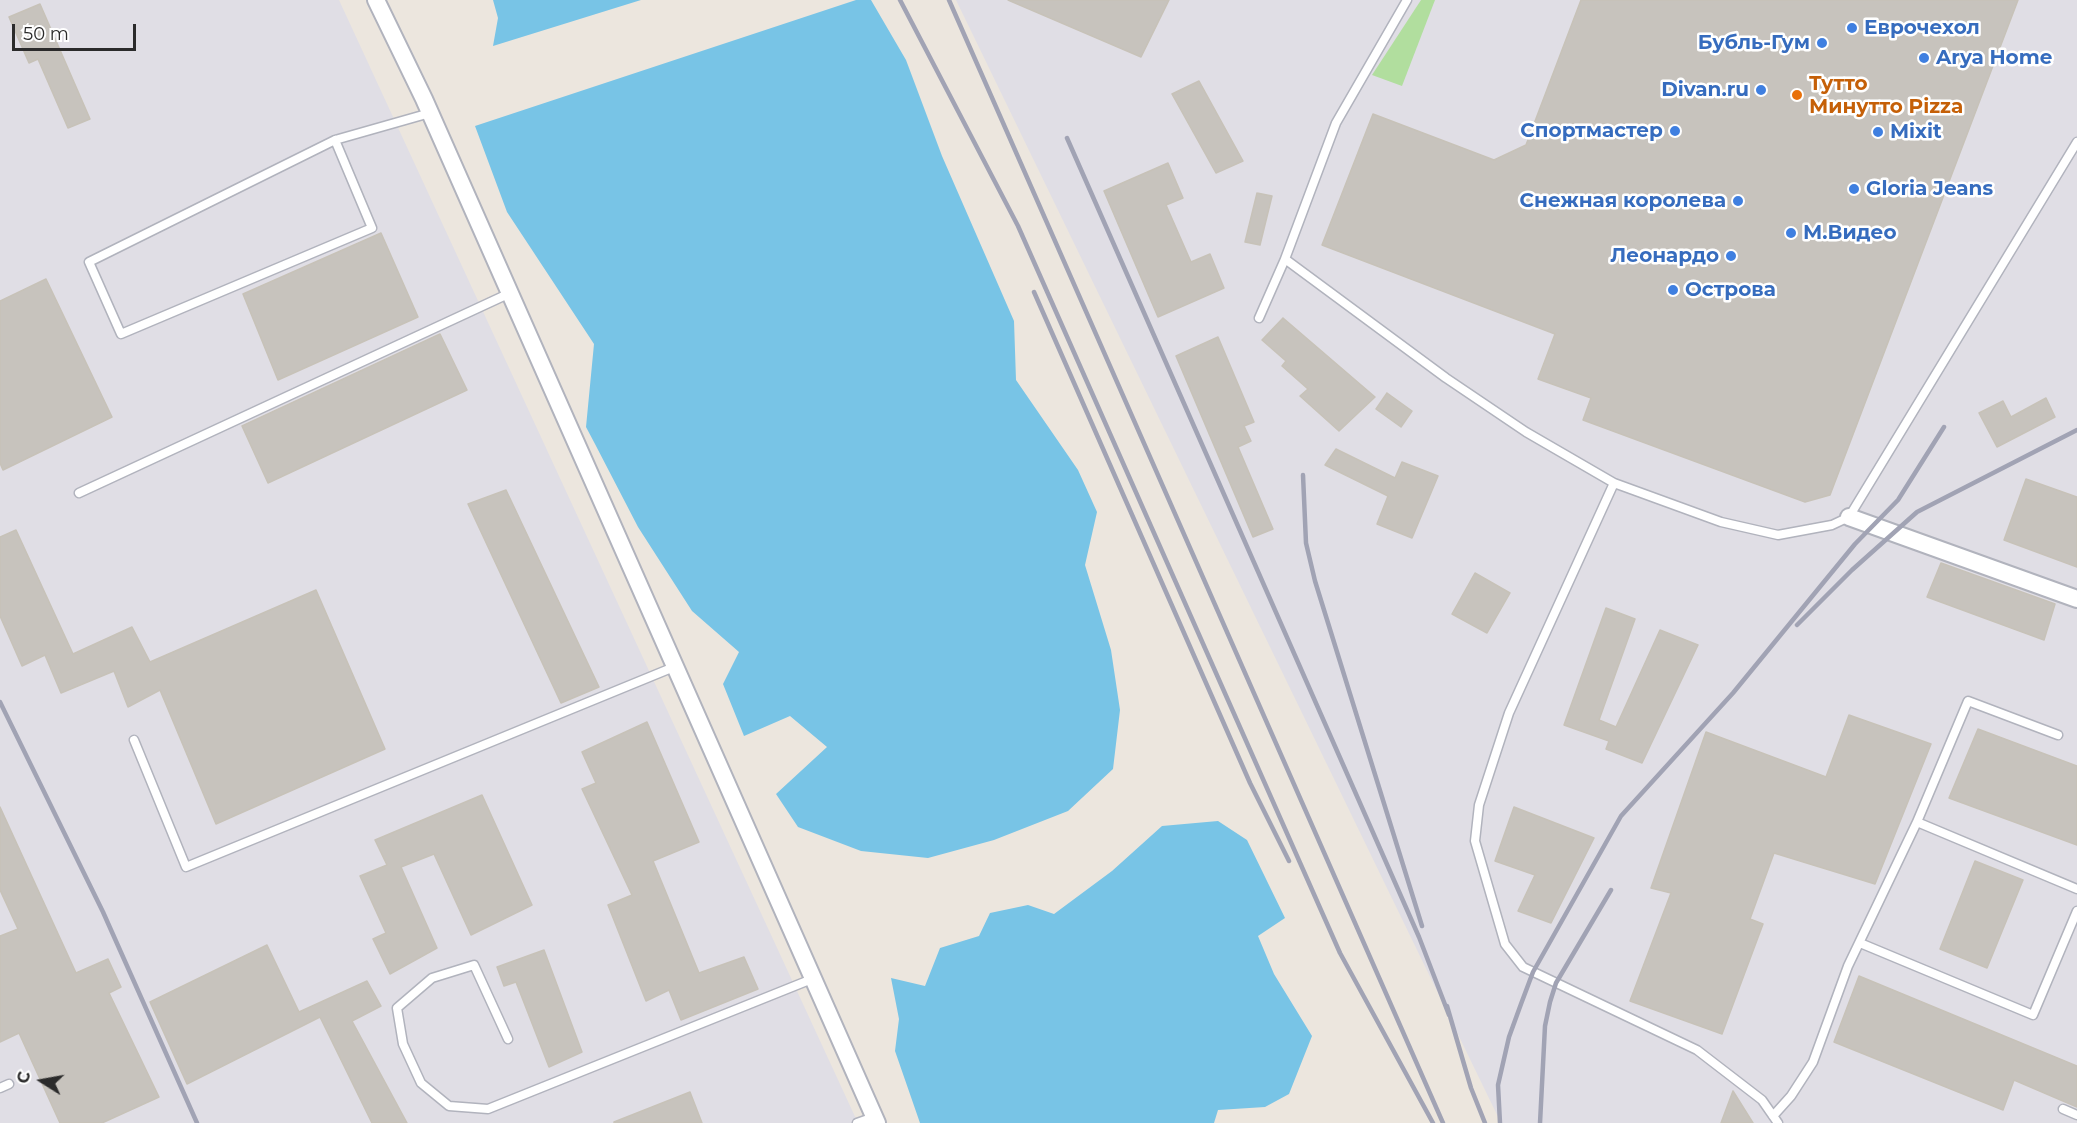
<!DOCTYPE html>
<meta charset="utf-8">
<style>
body{margin:0}
#map{position:relative;width:2077px;height:1123px;overflow:hidden;background:#ece6de;font-family:Montserrat,sans-serif}
canvas{display:block}
.north{position:absolute;left:12px;top:1051px;width:60px;height:60px;-webkit-text-stroke:4px #fff;paint-order:stroke;rotate:281deg;font-size:16px;font-weight:700;line-height:24px;text-align:center;color:#2b2b2b}
.north::after{content:'';display:block;margin:auto;width:21px;height:27px;background:#2b2b2b;clip-path:polygon(50% 0,100% 100%,50% 72%,0 100%)}
.scale{position:absolute;left:12px;top:24px;width:124px;height:27px;box-sizing:border-box;border:3px solid #2b2b2b;border-top:0;padding-left:8px;font-size:18px;line-height:21px;white-space:nowrap;color:#2b2b2b;-webkit-text-stroke:4px #fff;paint-order:stroke}
</style>
<div id="map">
<canvas width="2077" height="1123"></canvas>
<div class="north">С</div>
<div class="scale">50 m</div>
</div>
<script>
const c = document.querySelector('canvas').getContext('2d');
c.lineJoin = 'round';
function paint(path, color) { c.fillStyle = color; c.fill(path, 'evenodd'); }
const poly = rows => new Path2D(rows.map(r => 'M' + r).join(''));
function trace(path, color, width, dash) { c.strokeStyle = color; c.lineWidth = width; c.lineCap = dash ? 'butt' : 'round'; c.setLineDash(dash || []); c.stroke(path); }
function write(font, color, halo, rows, align = 'center') {
  c.font = font + ' Montserrat,sans-serif'; c.lineWidth = 5; c.setLineDash([]); c.textBaseline = 'middle'; c.strokeStyle = halo; c.fillStyle = color; for (const [text, x, y, turn = 0] of rows) {
    c.save(); c.translate(x, y); c.rotate((+turn || 0) * Math.PI / 180); c.textAlign = isNaN(turn) ? turn : align; if (halo) c.strokeText(text, 0, 0); c.fillText(text, 0, 0); c.restore();
  }
}
const industrial = poly([
 [0,0,339,0,858,1123,0,1123],
 [956,0,2077,0,2077,1123,1501,1123]
]);
const green = poly([
 [1421,0,1435,0,1402,86,1372,75]
]);
const water = poly([
 [493,0,641,0,493,46,498,18],
 [856,0,871,0,906,60,942,156,1014,321,1016,380,1078,470,1097,512,1085,565,1111,650,1120,710,1113,769,1068,811,994,840,928,858,861,851,798,827,776,794,827,747,790,716,744,736,723,684,739,652,692,611,638,527,595,444,586,427,594,344,507,212,475,126],
 [1218,821,1247,840,1285,918,1258,936,1274,974,1312,1036,1289,1094,1265,1107,1218,1110,1214,1123,920,1123,895,1051,899,1019,891,978,925,986,940,948,979,936,990,913,1028,905,1054,914,1112,871,1162,826]
]);
const building = poly([
 [1008,0,1169,0,1141,57,1008,0],
 [1581,0,2018,0,1830,495,1805,502,1583,420,1591,398,1538,379,1555,334,1322,245,1373,114,1494,160,1526,145,1581,0],
 [40,4,90,119,68,128,38,59,29,63,9,17,40,4],
 [1199,81,1243,161,1216,173,1172,94,1199,81],
 [1168,163,1183,198,1166,205,1191,262,1210,254,1224,288,1158,317,1104,191,1168,163],
 [1257,193,1272,196,1260,245,1245,242,1257,193],
 [381,233,418,317,278,380,243,294,381,233],
 [46,279,112,417,3,470,0,463,0,301,46,279],
 [1283,318,1375,397,1339,431,1300,396,1308,389,1282,366,1286,361,1262,340,1283,318],
 [440,334,467,390,268,483,242,426,440,334],
 [1218,337,1254,422,1244,426,1251,441,1238,447,1273,529,1253,537,1176,356,1218,337],
 [1387,393,1412,411,1401,427,1376,409,1387,393],
 [2046,398,2055,417,1997,447,1979,413,2003,401,2011,417,2046,398],
 [1336,449,1395,478,1402,462,1438,476,1412,538,1377,524,1388,496,1325,465,1336,449],
 [2026,479,2077,497,2077,567,2004,540,2026,479],
 [506,490,599,687,561,703,468,504,506,490],
 [16,530,73,654,132,627,150,662,316,590,385,749,216,824,160,690,128,707,114,671,61,693,45,655,22,666,0,616,0,537,16,530],
 [1941,563,2055,604,2044,640,1927,597,1941,563],
 [1475,573,1510,593,1487,633,1452,614,1475,573],
 [1606,608,1635,619,1599,720,1616,727,1660,630,1698,645,1642,763,1606,749,1609,741,1564,725,1606,608],
 [1849,715,1931,744,1875,884,1774,853,1750,919,1763,924,1722,1034,1630,1001,1671,893,1651,888,1706,732,1826,777,1849,715],
 [647,722,699,842,653,861,699,973,744,957,758,989,681,1020,669,990,646,1001,608,905,632,895,582,789,596,783,582,752,647,722],
 [1978,729,2077,766,2077,845,1949,798,1978,729],
 [482,795,532,905,471,935,434,854,401,867,437,948,390,974,373,939,386,933,360,876,387,865,375,840,482,795],
 [0,807,76,973,108,959,121,987,109,993,159,1097,102,1123,60,1123,19,1033,0,1042,0,936,18,929,0,890,0,807],
 [1514,807,1594,838,1551,923,1518,911,1535,875,1495,861,1514,807],
 [1975,861,2023,880,1987,968,1940,949,1975,861],
 [267,945,299,1012,367,981,381,1006,352,1021,407,1123,372,1123,320,1017,187,1084,150,1002,267,945],
 [544,950,582,1052,549,1067,516,982,504,986,497,967,544,950],
 [1859,976,2077,1066,2077,1107,2014,1080,2003,1110,1834,1042,1859,976],
 [1733,1091,1753,1123,1721,1123,1733,1091],
 [690,1092,702,1123,614,1123,614,1122,690,1092]
]);
const lane = poly([
 [1407,0,1336,123,1285,259,1446,378,1526,432,1614,483,1721,522,1778,535,1832,525,1849,517,2077,142],
 [335,140,372,228,121,334,89,262,335,140,430,113],
 [1259,318,1285,259],
 [1614,483,1509,713,1479,805,1475,841,1505,944,1523,967,1697,1050,1762,1100,1778,1123],
 [79,493,508,294],
 [134,740,186,867,674,667],
 [1917,822,1968,701,2058,735],
 [1860,943,2033,1015,2077,911],
 [508,1039,474,965,432,978,397,1008,403,1044,421,1083,449,1106,488,1109,812,979],
 [0,1088,9,1084],
 [2063,1109,2077,1115],
 [1773,1116,1791,1096,1813,1062,1848,966,1917,822,2077,889],
 [857,1123,874,1117]
]);
const street = poly([
 [376,0,424,99,877,1123],
 [1849,517,2077,599]
]);
const rail = poly([
 [900,0,1018,226,1340,953,1433,1123],
 [949,0,1443,1123],
 [1067,138,1419,937,1449,1015],
 [1034,292,1250,783,1289,861],
 [1303,475,1306,543,1315,581,1422,926],
 [1797,625,1852,570,1917,512,2077,430],
 [0,702,103,912,197,1123],
 [1447,1006,1471,1088,1485,1123],
 [1500,1123,1498,1085,1509,1037,1521,1004,1533,972,1621,816,1733,693,1855,544,1898,500,1944,427],
 [1540,1123,1545,1026,1550,1002,1556,983,1611,890]
]);
const markers = [
 [1852,28,6,"#3f7fe0"],
 [1822,43,6,"#3f7fe0"],
 [1924,58,6,"#3f7fe0"],
 [1761,90,6,"#3f7fe0"],
 [1797,95,6,"#e8710a"],
 [1675,131,6,"#3f7fe0"],
 [1878,132,6,"#3f7fe0"],
 [1854,189,6,"#3f7fe0"],
 [1738,201,6,"#3f7fe0"],
 [1791,233,6,"#3f7fe0"],
 [1731,256,6,"#3f7fe0"],
 [1673,290,6,"#3f7fe0"]
];
const shopNames = [
 ["Еврочехол",1864,28],
 ["Бубль-Гум",1810,43,"right"],
 ["Arya Home",1936,58],
 ["Divan.ru",1749,90,"right"],
 ["Спортмастер",1663,131,"right"],
 ["Mixit",1890,132],
 ["Gloria Jeans",1866,189],
 ["Снежная королева",1726,201,"right"],
 ["М.Видео",1803,233],
 ["Леонардо",1719,256,"right"],
 ["Острова",1685,290]
];
const foodNames = [
 ["Тутто",1809,84],
 ["Минутто Pizza",1809,107]
];
paint(industrial, '#e0dee5');
paint(green, '#b1de9e');
paint(water, '#78c4e6');
paint(building, '#c7c3bd');
trace(building, '#c7c2b8', 1.5);
trace(lane, '#b1b3bd', 11);
trace(street, '#b1b3bd', 20);
trace(lane, '#fff', 8);
trace(street, '#fff', 16);
trace(rail, '#a1a3b4', 4.5);
for (const [x, y, r, color] of markers) { const dot = new Path2D(); dot.arc(x, y, r, 0, 2 * Math.PI); c.fillStyle = color; c.fill(dot); trace(dot, '#fff', 2); }
write('bold 20px', '#366cbe', '#fff', shopNames, 'left');
write('bold 20px', '#c56008', '#fff', foodNames, 'left');
</script>
